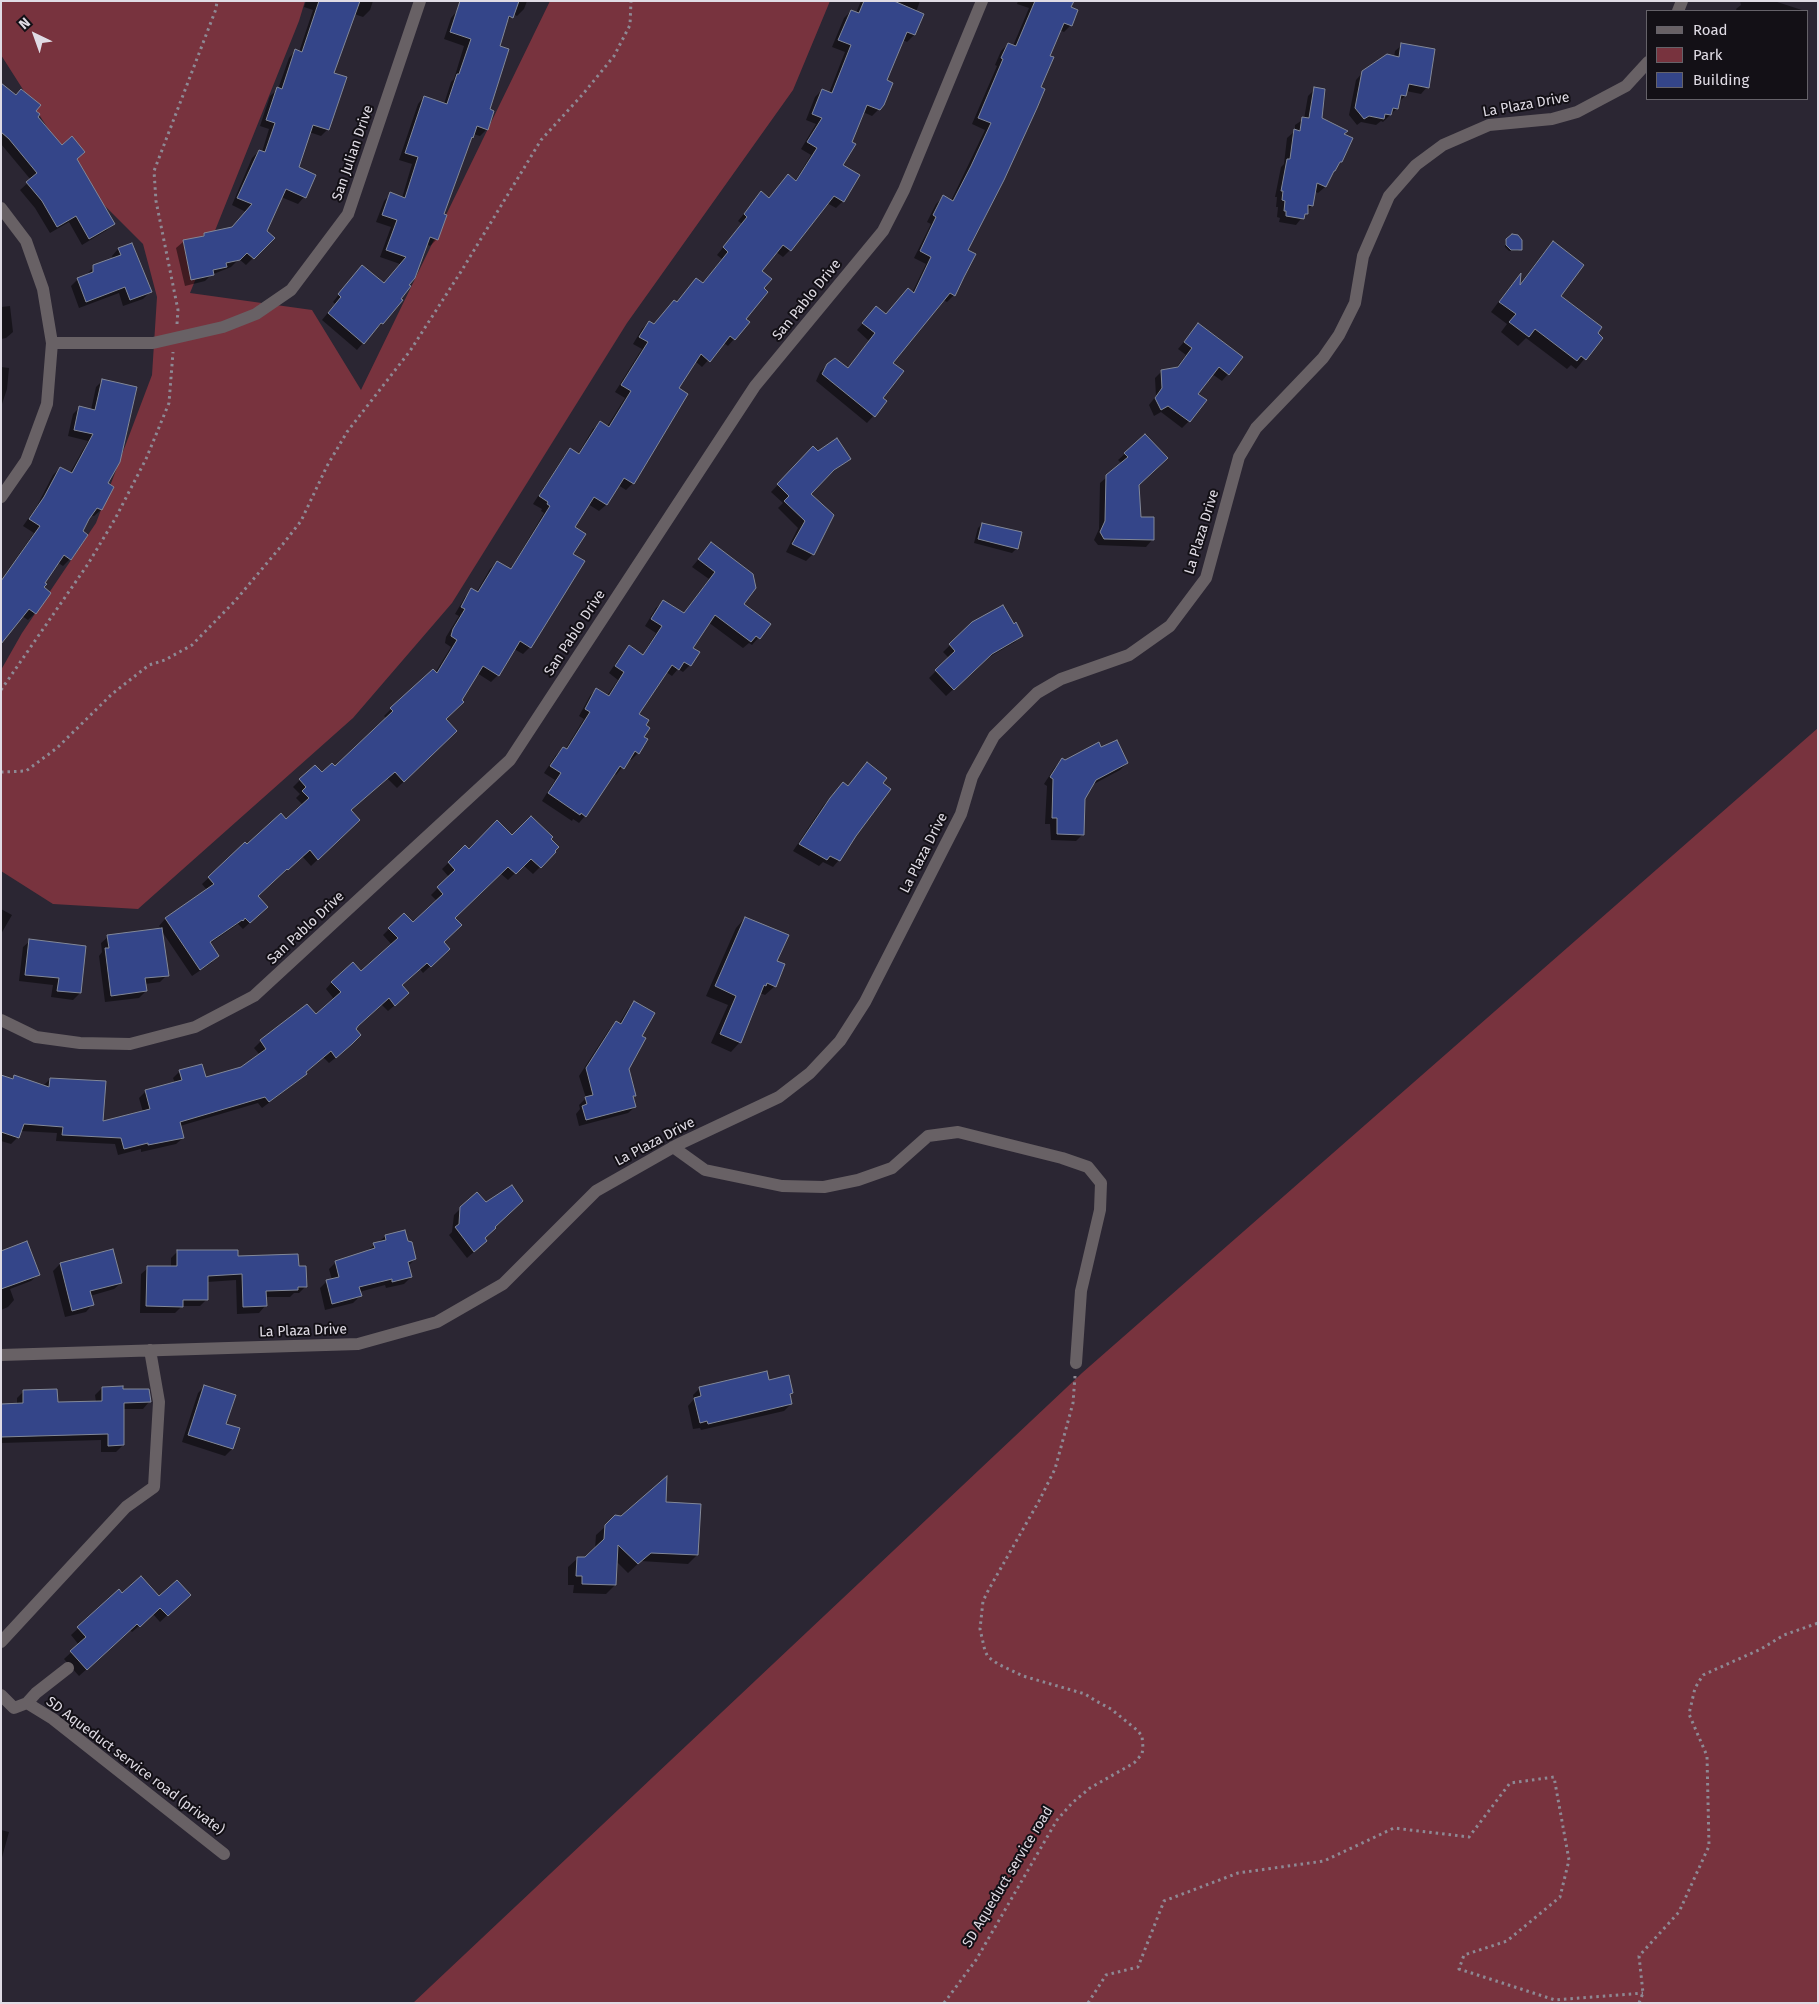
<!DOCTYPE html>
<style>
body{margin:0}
#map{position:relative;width:1819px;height:2004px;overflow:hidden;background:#2b2633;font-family:"Fira Sans",sans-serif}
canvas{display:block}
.frame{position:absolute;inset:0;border:2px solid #e0dce5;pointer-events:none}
.legend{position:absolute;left:1646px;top:10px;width:162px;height:90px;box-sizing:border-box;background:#131016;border:1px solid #656269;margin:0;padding:6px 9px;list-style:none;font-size:15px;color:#e0dce5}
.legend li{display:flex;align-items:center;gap:10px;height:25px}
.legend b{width:25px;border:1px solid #656269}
.north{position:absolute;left:10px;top:10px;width:50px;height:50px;-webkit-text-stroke:4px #131016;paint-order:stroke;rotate:318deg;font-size:14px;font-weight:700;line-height:20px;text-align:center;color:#e0dce5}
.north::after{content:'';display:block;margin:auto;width:18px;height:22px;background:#e0dce5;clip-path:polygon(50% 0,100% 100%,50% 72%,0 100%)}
</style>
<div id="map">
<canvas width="1819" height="2004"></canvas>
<div class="frame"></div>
<ul class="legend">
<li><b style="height:6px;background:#686165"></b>Road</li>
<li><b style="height:14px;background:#78333e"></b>Park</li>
<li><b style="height:14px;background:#344589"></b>Building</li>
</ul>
<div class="north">N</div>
</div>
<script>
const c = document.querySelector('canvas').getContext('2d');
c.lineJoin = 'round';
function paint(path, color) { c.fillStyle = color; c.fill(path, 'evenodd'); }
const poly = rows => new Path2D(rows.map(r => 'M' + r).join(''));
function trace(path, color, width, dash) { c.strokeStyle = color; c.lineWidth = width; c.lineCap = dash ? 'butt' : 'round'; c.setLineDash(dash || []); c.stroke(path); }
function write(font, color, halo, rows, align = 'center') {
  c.font = font + ' "Fira Sans",sans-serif'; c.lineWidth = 4; c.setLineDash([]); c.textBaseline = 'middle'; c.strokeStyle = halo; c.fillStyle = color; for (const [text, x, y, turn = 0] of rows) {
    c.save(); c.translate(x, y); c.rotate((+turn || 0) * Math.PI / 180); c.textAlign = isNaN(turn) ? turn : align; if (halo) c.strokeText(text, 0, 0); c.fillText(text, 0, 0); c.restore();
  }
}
const green = poly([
 [1,1,305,1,299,21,190,293,312,310,361,390,550,1,830,1,793,90,627,323,452,603,353,718,138,909,53,904,1,871,1,670,22,633,96,523,152,375,157,297,143,244,84,185,1,55],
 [1818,728,1818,2003,413,2003,1082,1373]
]);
const shadow = poly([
 [306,1,373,1,370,10,363,17,354,14,333,74,328,129,321,136,309,132,297,168,304,197,298,204,281,197,266,231,273,238,246,265,239,259,231,267,211,275,205,281,185,286,176,248,183,242,201,238,204,234,231,228,246,212,232,205,252,158,259,151,262,152,269,129,260,126,270,96,278,89,289,58,295,51,299,52,313,10,304,7],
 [460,1,527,1,524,9,517,16,513,14,506,23,498,47,488,110,487,129,480,136,473,134,442,215,437,239,430,246,426,244,399,299,401,300,382,324,374,330,357,350,322,320,335,304,333,302,355,274,384,284,400,264,380,257,391,227,376,222,384,201,391,194,402,198,412,164,399,160,418,104,424,97,444,104,451,82,454,79,464,46,444,39,451,18,457,11],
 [861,1,920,1,916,12,922,15,914,35,907,42,903,40,885,81,879,109,872,116,863,112,842,165,859,176,843,201,836,208,827,203,790,250,783,257,776,252,760,271,763,289,734,339,728,346,724,343,702,367,695,361,678,388,633,483,626,490,618,485,606,505,599,511,588,504,573,527,572,555,530,647,523,654,514,649,498,675,491,682,477,673,444,719,455,731,397,788,387,778,349,810,358,820,311,866,302,856,256,896,260,913,243,929,238,924,209,944,217,956,211,963,192,976,161,930,167,975,160,982,145,984,146,991,139,998,105,1002,99,956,102,952,101,943,108,937,161,929,159,926,165,919,207,890,202,884,245,844,247,845,286,820,303,805,296,798,300,794,293,787,300,780,335,768,387,719,384,716,391,709,433,670,435,673,451,647,445,643,446,637,459,616,455,614,465,597,472,590,476,593,490,569,497,562,510,570,544,513,541,511,542,509,533,504,564,456,571,450,578,454,593,429,600,423,607,427,625,398,615,392,642,349,633,344,642,329,649,322,653,325,676,303,690,286,702,284,722,259,717,255,742,224,738,221,761,193,769,199,795,181,811,155,801,149,816,124,806,120,815,97,822,90,829,93,845,52,832,47,844,18,851,11,856,13],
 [1018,1,1073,1,1070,8,1071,25,1064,32,1060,30,1049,56,1040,88,966,251,954,295,947,302,943,300,891,363,881,398,886,402,867,423,816,381,820,372,828,364,847,369,869,341,857,330,870,315,885,315,912,293,926,264,914,258,931,224,927,222,936,204,943,197,951,201,985,130,972,124,997,66,995,65,1001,51,1008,44,1013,46,1029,8,1017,4],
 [1740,1,1774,1,1805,11,1737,11,1736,9,1741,5],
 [1402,45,1427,87,1421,94,1406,91,1405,96,1398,103,1397,108,1383,122,1381,121,1376,125,1361,122,1357,125,1349,115,1356,80,1363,72,1394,57,1395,51],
 [1,85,34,111,36,117,62,147,76,160,113,223,107,230,82,245,69,222,50,233,35,208,20,190,31,180,1,144],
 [1315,89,1321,119,1343,135,1341,162,1336,166,1325,187,1318,193,1314,191,1312,205,1296,225,1279,222,1280,218,1277,217,1278,207,1276,207,1277,197,1275,197,1281,167,1284,164,1287,138,1295,131,1295,125,1304,119,1308,96],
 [1512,235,1520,249,1518,251,1509,251,1505,247,1505,242],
 [1553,243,1559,296,1602,338,1576,369,1571,365,1567,369,1526,338,1518,346,1501,332,1507,324,1491,312,1512,284,1519,276,1519,285,1544,252],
 [132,244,150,292,143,299,123,306,119,293,79,308,71,286,78,279,87,276,87,274,94,267,113,259,112,256,118,249],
 [10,306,13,332,6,338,1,339,1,307],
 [1199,324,1228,374,1222,381,1212,374,1197,395,1189,421,1182,428,1161,412,1154,416,1149,405,1156,396,1155,378,1162,371,1176,368,1186,355,1178,349],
 [1,367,9,368,7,389,1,407],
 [103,380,106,484,113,487,101,510,94,516,91,515,81,532,87,536,70,559,63,566,57,562,42,588,50,593,35,613,28,620,22,616,1,642,1,580,34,533,23,526,37,506,53,475,60,468,70,473,88,441,68,436,73,414,80,407,91,410,96,387],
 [1145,436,1138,485,1140,518,1152,540,1146,547,1098,545,1094,540,1099,529,1100,483,1122,464,1118,460],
 [813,448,817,452,850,459,827,476,810,494,832,516,813,554,806,561,786,552,798,528,778,508,783,503,771,492],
 [982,524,1017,548,1012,553,974,543,978,528],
 [711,544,743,604,770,624,752,645,749,643,743,648,708,622,692,648,690,665,683,672,678,669,672,676,666,672,637,714,642,738,646,740,638,753,631,760,629,759,616,775,614,773,585,816,579,823,573,819,572,821,542,801,555,780,544,773,556,755,563,749,565,750,584,719,579,716,590,696,596,689,607,696,618,680,609,673,622,654,629,647,642,656,656,633,645,626,656,608,663,602,683,614,709,579,692,567],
 [973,623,1022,635,1015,642,984,660,946,696,929,678,949,658,943,652],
 [1101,748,1127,763,1120,770,1092,785,1084,798,1083,834,1076,841,1051,840,1050,824,1045,824,1047,786,1044,784,1055,767,1062,760,1065,762],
 [867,763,855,835,839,860,833,867,823,862,819,866,793,851,823,806,837,790,847,787],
 [512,836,549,839,555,852,533,874,523,865,508,880,500,873,453,918,442,942,441,956,423,973,419,968,401,985,401,1000,388,1011,381,1004,356,1027,344,1051,329,1063,323,1057,305,1073,299,1080,262,1108,258,1103,180,1126,183,1138,176,1144,141,1152,141,1149,118,1155,115,1144,56,1141,57,1133,20,1131,18,1137,11,1144,1,1141,1,1076,11,1080,14,1076,43,1086,50,1079,102,1122,143,1112,139,1098,146,1091,175,1083,173,1078,180,1071,205,1079,242,1068,260,1055,254,1048,261,1041,315,1015,334,999,326,989,332,982,361,972,392,945,383,935,389,929,413,923,437,901,431,895,449,877,442,869,465,847,469,851],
 [1,909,12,915,1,934],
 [745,918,776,961,775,986,765,995,760,993,740,1042,731,1052,711,1043,728,1005,706,996,736,928],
 [30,941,80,993,73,1000,51,997,53,985,19,981,23,947],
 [634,1002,640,1037,627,1069,635,1095,632,1098,635,1107,628,1113,579,1126,576,1114,580,1109,579,1105,586,1098,579,1076,609,1030,616,1023,619,1024,628,1009],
 [485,1204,494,1227,483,1238,478,1248,467,1258,449,1235,452,1232,454,1215,461,1208],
 [386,1236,407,1241,415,1259,408,1266,411,1277,404,1284,386,1288,385,1285,359,1292,360,1296,353,1303,325,1310,320,1288,326,1282,332,1280,329,1269,336,1262,367,1251],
 [178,1251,237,1257,297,1268,306,1286,299,1293,294,1293,290,1297,265,1297,265,1306,259,1313,237,1314,236,1280,207,1282,207,1299,200,1306,182,1306,175,1313,140,1313,141,1274,148,1268,171,1268,171,1258],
 [1,1253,38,1275,31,1281,10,1289,14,1300,8,1307,1,1310],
 [60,1264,121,1283,114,1289,90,1296,92,1305,86,1312,65,1317,53,1271],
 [768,1381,792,1392,789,1395,791,1404,784,1411,701,1430,700,1428,693,1429,688,1406,694,1399,693,1395,700,1388],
 [205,1386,225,1425,238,1429,232,1449,225,1456,182,1442,198,1393],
 [102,1388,122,1391,149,1402,143,1409,123,1409,123,1445,116,1452,101,1452,101,1440,1,1443,1,1405,17,1405,17,1398,24,1391,56,1403,96,1402,95,1395],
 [665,1503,697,1555,688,1564,641,1561,628,1573,616,1561,615,1585,606,1594,573,1593,574,1585,568,1585,568,1567,578,1558,585,1558,595,1549,596,1535,606,1526,622,1517],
 [118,1591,122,1595,182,1601,160,1622,153,1614,132,1632,130,1630,79,1676,64,1659,79,1645,71,1635],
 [1,1830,9,1832,1,1861]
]);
const building = poly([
 [319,1,360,1,334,73,347,77,329,130,313,125,299,167,316,175,306,198,286,189,267,231,275,238,254,259,247,253,240,260,226,263,227,267,213,270,214,275,191,280,183,240,204,236,204,233,232,227,252,204,237,198,259,150,265,152,275,123,266,120,277,87,282,89,295,49,302,52,319,1],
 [460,1,519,1,513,18,509,16,500,46,509,49,490,109,494,111,488,130,477,126,473,138,472,137,444,214,447,215,438,240,430,237,415,278,409,285,411,286,401,299,403,300,383,324,381,323,364,344,328,313,341,297,338,294,362,265,384,283,406,257,386,250,397,220,382,215,390,192,405,198,418,157,405,153,424,96,447,104,457,74,459,74,471,39,450,32,460,1],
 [864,1,894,1,924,14,915,35,907,32,887,80,893,83,884,105,880,110,867,105,852,142,856,144,843,165,860,175,844,202,834,196,791,251,783,245,762,271,772,279,764,288,768,292,746,319,750,322,735,340,730,336,710,362,701,354,679,388,688,394,634,484,624,478,607,505,594,497,575,527,586,534,573,554,585,561,531,648,520,641,499,676,483,666,462,700,464,702,446,719,457,731,404,782,395,772,351,810,360,820,318,860,310,850,288,870,287,869,258,896,268,907,250,923,245,918,243,921,242,920,210,942,219,956,200,970,165,918,214,884,208,877,245,842,247,844,281,813,286,819,309,798,302,791,306,787,299,779,315,765,322,772,332,763,335,766,393,711,390,708,433,669,437,673,457,640,451,636,453,629,465,609,461,607,471,588,478,592,497,561,511,569,550,506,547,504,548,502,539,496,570,448,579,454,600,421,609,427,631,391,621,385,648,342,639,337,649,321,654,324,674,300,677,302,696,278,703,283,728,252,723,247,747,217,744,214,761,191,769,198,788,174,796,181,817,148,807,142,822,118,812,114,822,89,832,93,851,45,838,40,851,10,859,13,864,1],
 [1035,1,1074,1,1071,7,1078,10,1072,26,1064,23,1050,56,1054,57,1041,87,1045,89,1037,108,1004,180,968,250,976,254,964,277,955,296,950,293,893,363,904,371,883,398,887,401,875,417,822,374,827,364,835,358,848,368,875,333,862,323,876,306,886,314,908,288,914,293,931,257,920,251,936,217,933,215,943,195,953,201,971,166,991,123,978,118,1003,59,1001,58,1008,43,1016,46,1035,1],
 [1401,43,1435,49,1429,88,1409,84,1406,96,1401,95,1398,109,1393,108,1391,115,1385,114,1384,119,1369,116,1364,119,1355,108,1362,71,1387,54,1399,57,1401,43],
 [1,83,16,95,21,89,41,105,36,111,40,114,38,117,62,145,72,136,85,152,77,159,115,224,89,239,76,216,57,227,42,201,26,182,37,173,9,139,1,132,1,83],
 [1314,87,1325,89,1322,118,1348,131,1344,134,1353,138,1342,162,1340,162,1335,171,1334,171,1326,187,1317,183,1313,206,1308,205,1308,214,1305,214,1304,219,1286,216,1286,211,1284,211,1285,201,1282,200,1283,191,1281,191,1287,159,1290,159,1294,129,1300,131,1302,117,1309,118,1314,87],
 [1512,234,1518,235,1522,240,1522,250,1511,250,1506,245,1506,239,1512,234],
 [1553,241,1584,265,1561,296,1602,327,1598,333,1603,338,1586,360,1581,356,1577,361,1535,329,1529,337,1509,322,1516,314,1499,302,1521,273,1520,285,1553,241],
 [132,243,152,292,130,300,125,287,86,302,77,278,93,272,93,265,121,255,118,248,132,243],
 [1198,323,1243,357,1229,375,1219,367,1198,394,1207,400,1190,422,1168,406,1161,410,1155,398,1162,388,1161,370,1178,367,1192,348,1184,342,1198,323],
 [102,379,137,387,120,462,108,483,114,487,102,510,97,508,89,519,83,531,88,535,71,560,64,555,45,583,47,584,44,587,51,593,36,614,29,609,1,644,1,581,40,526,29,519,44,497,60,467,72,473,93,434,74,430,79,406,95,410,102,379],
 [1145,434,1168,458,1139,485,1141,517,1154,517,1154,540,1104,539,1100,532,1105,521,1106,475,1128,457,1124,453,1145,434],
 [837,438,851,459,834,470,811,494,834,515,814,555,792,544,805,521,784,501,789,496,777,484,813,446,818,451,837,438],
 [982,523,1022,532,1018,549,978,539,982,523],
 [711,542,753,574,756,588,744,604,771,624,760,639,756,636,751,642,715,615,693,648,700,652,691,666,684,662,679,670,672,665,639,714,649,720,646,725,650,728,644,737,648,739,639,754,635,751,624,769,620,766,586,817,581,813,580,815,548,793,561,773,550,766,563,747,567,749,590,712,585,709,596,688,609,696,624,672,615,666,629,645,643,655,662,626,651,619,663,600,684,613,715,572,698,559,711,542],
 [1003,605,1014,624,1016,622,1023,636,992,654,954,690,935,670,955,651,949,644,972,622,1003,605],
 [1117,740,1128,763,1096,780,1085,799,1084,835,1057,834,1057,818,1052,818,1053,779,1050,777,1062,758,1065,760,1099,742,1101,747,1117,740],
 [867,762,887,778,883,783,891,789,856,836,840,861,830,856,827,860,799,844,830,798,843,782,848,786,867,762],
 [531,816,553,837,551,839,559,847,555,851,556,852,541,868,531,859,516,874,508,867,455,918,462,925,444,942,450,949,431,967,427,963,402,985,409,993,395,1006,389,998,358,1026,356,1029,361,1035,352,1044,336,1058,331,1051,306,1072,307,1074,269,1102,265,1097,180,1122,184,1138,148,1145,148,1143,124,1149,121,1138,62,1135,63,1127,24,1124,19,1138,1,1132,1,1075,13,1079,14,1075,49,1087,50,1078,106,1081,103,1121,150,1109,145,1090,182,1080,179,1070,202,1064,206,1077,241,1067,266,1049,260,1040,307,1004,316,1014,341,992,331,982,353,962,361,971,398,938,388,928,404,913,413,922,443,894,437,887,455,870,448,862,465,845,469,849,497,820,512,835,531,816],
 [745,917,789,935,777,961,785,964,776,987,767,983,766,986,764,985,741,1043,720,1034,736,996,715,986,745,917],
 [162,928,169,976,145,978,147,991,111,996,105,948,109,948,107,935,162,928],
 [29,939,86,946,81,993,57,991,59,978,25,975,29,939],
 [634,1001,655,1013,642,1036,646,1038,629,1069,636,1096,633,1096,636,1107,586,1120,582,1106,587,1104,585,1097,593,1095,586,1068,616,1021,621,1024,634,1001],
 [512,1185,523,1201,495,1227,496,1228,485,1238,487,1241,474,1252,455,1227,459,1224,460,1207,477,1192,486,1202,512,1185],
 [405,1230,408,1241,412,1242,416,1259,408,1262,412,1277,392,1282,392,1279,359,1287,362,1296,332,1304,326,1280,339,1277,335,1261,375,1248,373,1243,386,1240,385,1235,405,1230],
 [27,1241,40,1275,1,1289,1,1251,27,1241],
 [113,1249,122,1283,90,1291,94,1305,72,1311,60,1263,113,1249],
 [177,1250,238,1250,238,1256,298,1254,299,1266,306,1266,307,1287,298,1287,298,1290,266,1291,267,1306,243,1307,242,1274,208,1276,208,1300,183,1300,183,1307,146,1306,147,1266,177,1266,177,1250],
 [767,1371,769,1380,789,1375,793,1393,790,1394,792,1404,708,1424,707,1421,700,1423,694,1398,701,1396,699,1387,767,1371],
 [204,1385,236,1395,226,1424,240,1428,233,1449,188,1435,204,1385],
 [123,1386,123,1389,149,1389,151,1402,124,1403,124,1445,108,1446,108,1434,1,1437,1,1404,23,1403,23,1390,57,1389,58,1402,102,1401,102,1387,123,1386],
 [667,1476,666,1502,701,1504,698,1555,651,1553,638,1564,618,1545,616,1585,582,1584,582,1576,576,1576,577,1557,585,1557,604,1539,605,1525,615,1515,621,1516,667,1476],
 [141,1576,159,1596,177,1580,191,1595,168,1616,160,1608,140,1627,137,1624,87,1670,70,1651,86,1637,77,1627,119,1589,122,1593,141,1576]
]);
const path = poly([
 [177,324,178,310,156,201,154,171,216,9,217,1],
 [1,690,88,564,115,519,146,459,169,403,173,352],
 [1,772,26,771,57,748,112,694,149,665,165,660,192,645,235,601,283,544,301,521,327,466,347,432,410,351,462,270,541,140,583,94,614,56,630,25,631,1],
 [944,2003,976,1960,1057,1820,1072,1803,1090,1788,1134,1763,1142,1754,1143,1748,1142,1736,1137,1730,1111,1709,1096,1701,1085,1694,1023,1676,998,1664,988,1657,985,1651,980,1629,983,1601,989,1589,1039,1501,1055,1469,1073,1403,1075,1376],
 [1088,2003,1106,1975,1138,1967,1164,1901,1238,1873,1324,1861,1394,1828,1469,1837,1510,1783,1554,1777,1569,1860,1560,1897,1507,1941,1464,1955,1459,1969,1555,2000,1643,1993],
 [1639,2003,1643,1993,1639,1956,1679,1912,1709,1846,1707,1756,1689,1714,1695,1688,1703,1675,1761,1649,1784,1635,1818,1623]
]);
const minor = poly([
 [1678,11,1682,1],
 [1,208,26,241,43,289,52,343,47,404,26,461,1,497],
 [52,343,153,343,223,327,256,314,291,290,348,214,420,1],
 [1,1020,36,1037,80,1043,130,1044,195,1027,254,996,510,760,755,386,883,231,904,190,982,1],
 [673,1147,705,1170,782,1186,824,1187,858,1180,892,1168,928,1136,958,1132,1062,1158,1088,1167,1101,1183,1100,1210,1081,1291,1076,1363],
 [1,1355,358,1344,437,1322,503,1284,596,1191,677,1145,779,1097,810,1073,840,1041,865,1002,961,814,972,777,994,736,1037,693,1061,679,1129,655,1170,626,1206,578,1239,457,1256,428,1323,358,1339,335,1355,303,1363,256,1389,196,1416,165,1443,145,1489,125,1552,119,1577,112,1626,86,1648,62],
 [1,1642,126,1507,154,1487,159,1402,150,1350],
 [1,1695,14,1708,27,1703,36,1693,68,1668],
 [27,1703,53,1719,224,1854]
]);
const streetNames = [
 ["La Plaza Drive",1526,105,-10],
 ["San Julian Drive",353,153,-71],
 ["San Pablo Drive",807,300,-51],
 ["La Plaza Drive",1202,532,-73],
 ["San Pablo Drive",575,633,-57],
 ["La Plaza Drive",924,853,-63],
 ["San Pablo Drive",306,928,-43],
 ["La Plaza Drive",655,1142,-28],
 ["La Plaza Drive",303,1331,-2],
 ["SD Aqueduct service road (private)",135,1766,37],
 ["SD Aqueduct service road",1008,1877,-59]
];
paint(green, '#78333e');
paint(shadow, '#0007');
paint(building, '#344589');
trace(building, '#828898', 1);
trace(path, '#8e8994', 3, [2.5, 4]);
trace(minor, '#686165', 12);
write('14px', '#e0dce5', '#131016', streetNames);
</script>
